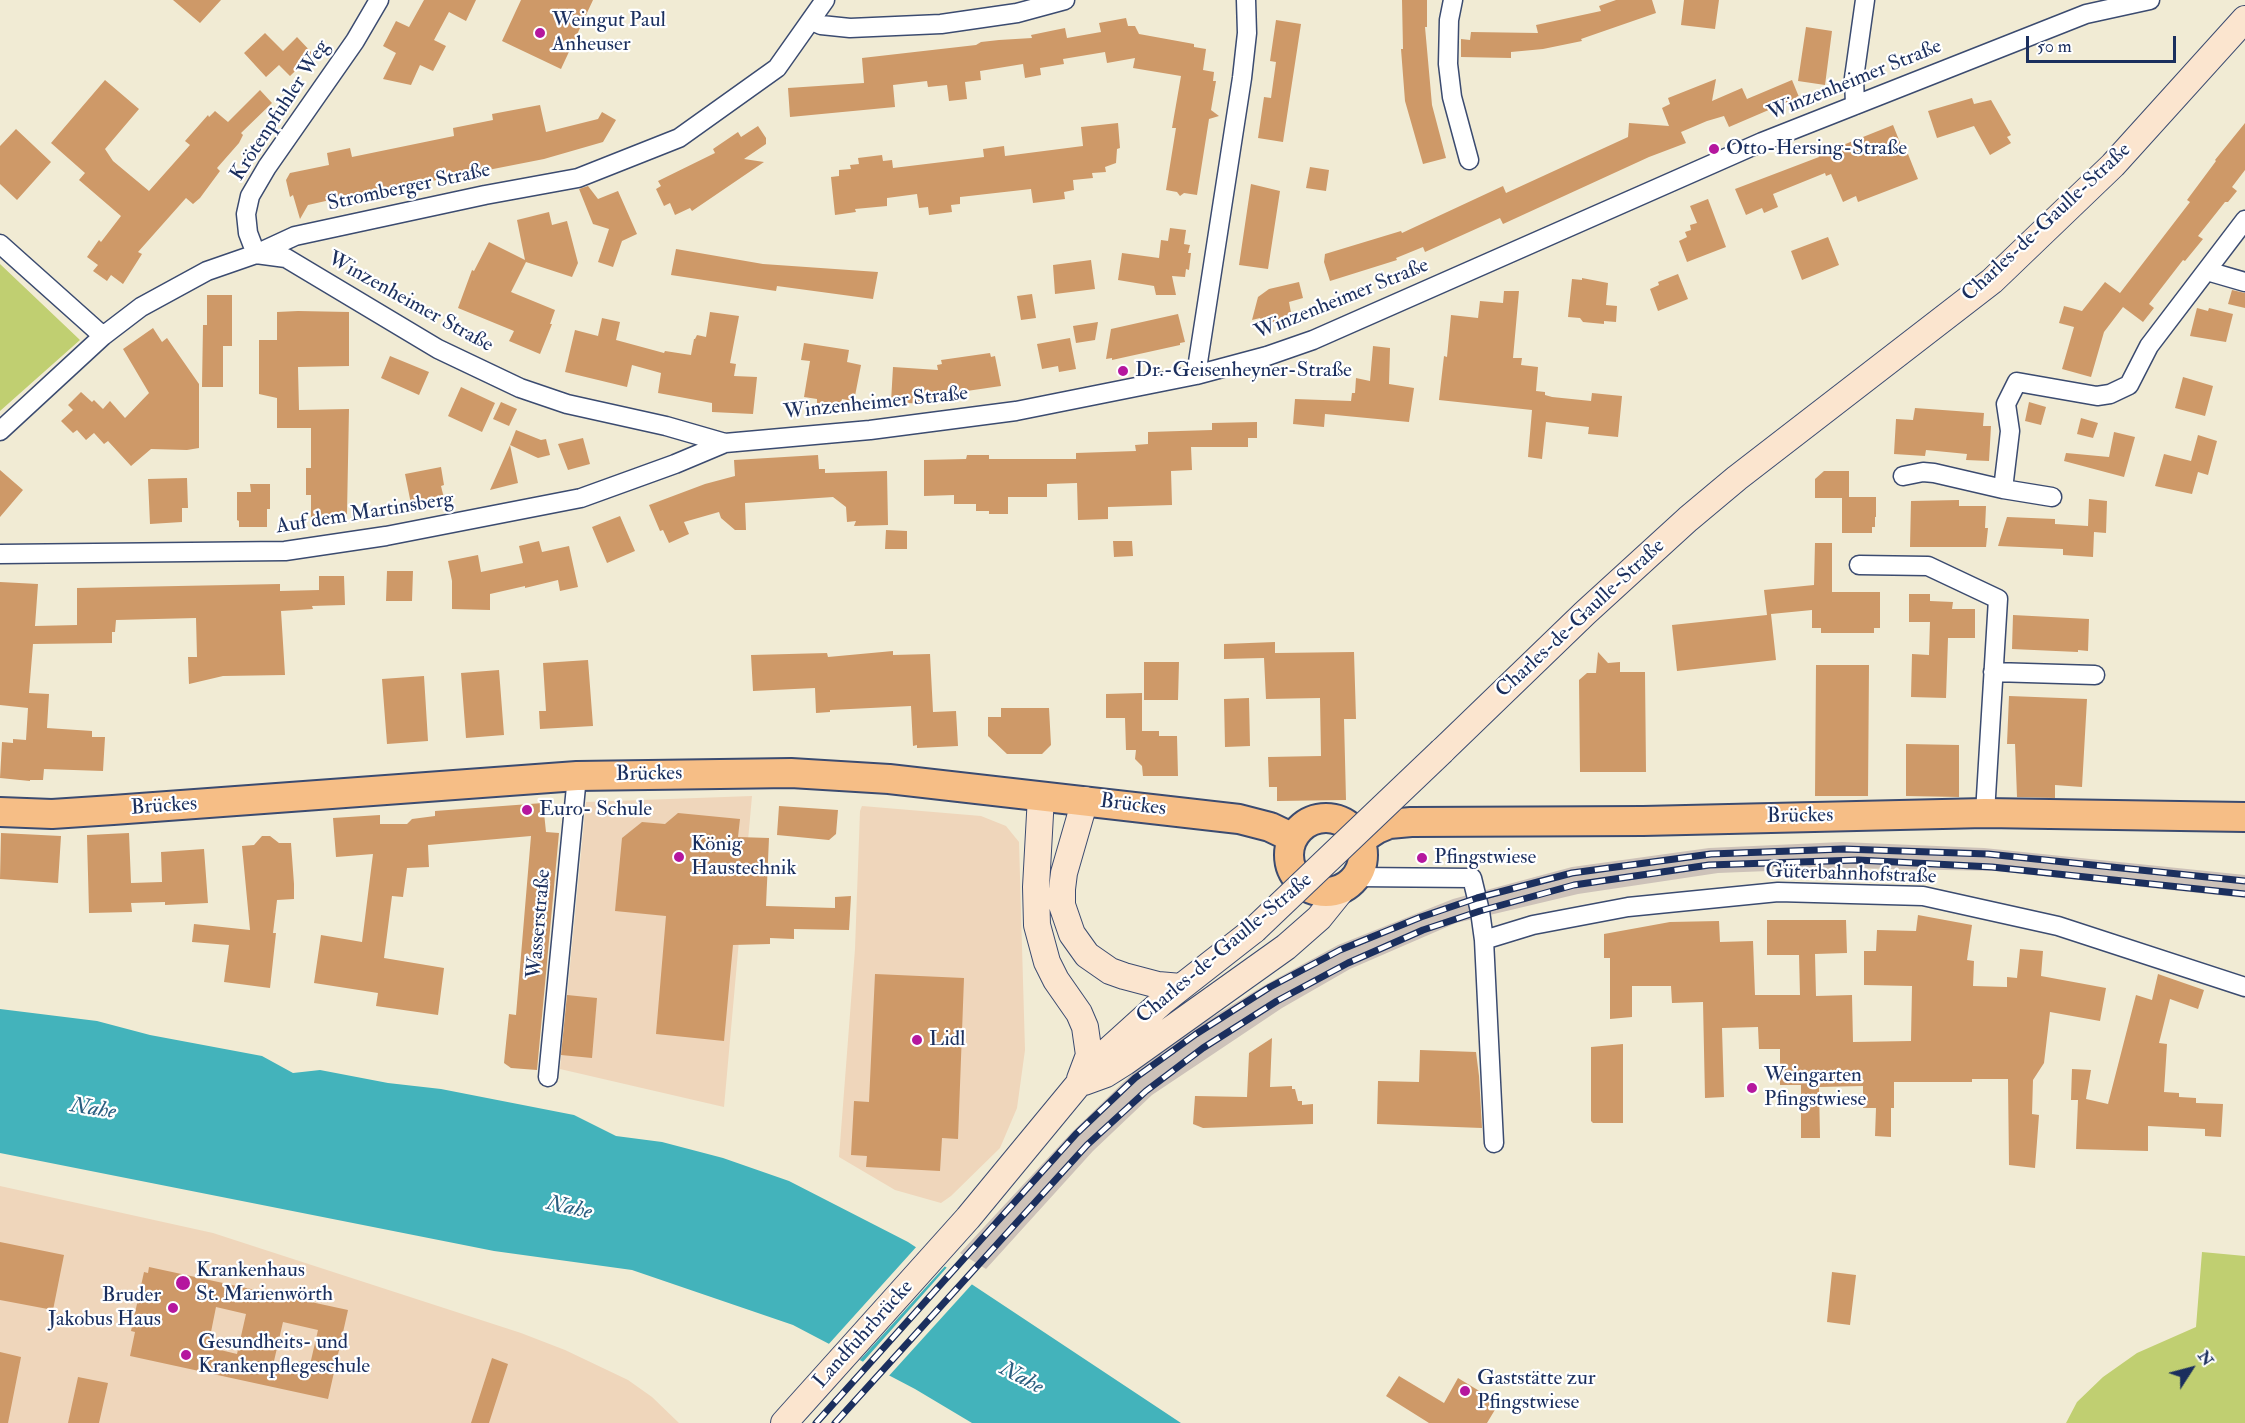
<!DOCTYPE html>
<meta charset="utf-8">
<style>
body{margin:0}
#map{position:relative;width:2245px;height:1423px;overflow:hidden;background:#f1ebd4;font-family:"IM FELL Double Pica",serif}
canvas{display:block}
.north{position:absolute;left:2161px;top:1339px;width:60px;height:60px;-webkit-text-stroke:4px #fff;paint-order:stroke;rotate:54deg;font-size:16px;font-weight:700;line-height:24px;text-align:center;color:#1b2f5e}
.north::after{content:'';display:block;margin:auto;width:21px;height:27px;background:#1b2f5e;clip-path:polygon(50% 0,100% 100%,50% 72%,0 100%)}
.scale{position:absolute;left:2026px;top:36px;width:150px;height:27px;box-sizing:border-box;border:3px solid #1b2f5e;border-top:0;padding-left:8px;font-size:18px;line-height:21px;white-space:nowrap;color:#1b2f5e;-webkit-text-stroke:4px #fff;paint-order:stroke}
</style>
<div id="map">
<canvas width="2245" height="1423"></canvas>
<div class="north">N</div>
<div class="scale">50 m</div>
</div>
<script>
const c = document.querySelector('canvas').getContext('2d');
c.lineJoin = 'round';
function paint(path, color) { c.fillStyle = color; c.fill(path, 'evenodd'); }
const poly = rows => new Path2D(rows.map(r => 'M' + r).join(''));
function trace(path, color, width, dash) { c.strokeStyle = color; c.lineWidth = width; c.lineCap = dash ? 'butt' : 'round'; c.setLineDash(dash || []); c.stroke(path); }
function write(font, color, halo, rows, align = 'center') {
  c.font = font + ' "IM FELL Double Pica",serif'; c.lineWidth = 4.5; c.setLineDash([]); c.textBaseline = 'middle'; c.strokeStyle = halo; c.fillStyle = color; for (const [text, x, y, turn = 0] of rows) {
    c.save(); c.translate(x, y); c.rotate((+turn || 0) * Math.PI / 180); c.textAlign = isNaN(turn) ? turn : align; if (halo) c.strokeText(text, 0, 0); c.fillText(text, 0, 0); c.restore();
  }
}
const built = poly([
 [752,796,724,1107,560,1069,586,802],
 [862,806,981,816,1006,826,1019,842,1025,1050,1017,1108,1000,1148,951,1196,941,1203,895,1190,839,1157,855,949,860,811],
 [0,1186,213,1233,521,1333,565,1350,628,1380,652,1397,679,1423,0,1423]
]);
const industrial = poly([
 [1842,842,1984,848,2245,875,2245,898,1995,871,1844,868,1718,873,1578,894,1456,923,1350,969,1282,1008,1152,1095,1093,1151,986,1269,960,1253,1071,1133,1131,1075,1193,1029,1265,985,1338,945,1453,899,1572,867,1709,848]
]);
const green = poly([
 [0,264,80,340,0,411],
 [2202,1252,2245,1256,2245,1423,2066,1423,2077,1402,2103,1377,2137,1353,2196,1327]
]);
const water = poly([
 [0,1009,97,1021,150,1035,262,1056,293,1073,320,1070,388,1083,441,1089,574,1115,616,1136,662,1142,723,1158,789,1181,908,1242,1181,1423,972,1423,915,1389,793,1325,632,1270,494,1251,0,1153]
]);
const pier = poly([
 [918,1245,947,1264,858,1362,827,1346],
 [949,1265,974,1282,887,1378,861,1364]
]);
const building = poly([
 [173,0,221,0,200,23],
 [424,0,476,0,466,21,449,12,434,40,446,46,433,71,420,65,411,85,383,79,396,53,383,46,396,21,409,27],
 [521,0,593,0,561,69,502,41],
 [1402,0,1427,0,1427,27,1425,27,1432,105,1446,158,1423,164,1405,101,1401,49,1403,49],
 [1616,0,1652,0,1656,13,1581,39,1582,41,1543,49,1511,52,1511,58,1461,57,1461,39,1470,40,1471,32,1538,33,1536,25,1601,11,1599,6],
 [1684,0,1719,0,1715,29,1681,25],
 [1126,18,1128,26,1135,26,1139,34,1194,44,1194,47,1206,49,1203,70,1214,72,1213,81,1216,81,1211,110,1219,116,1209,119,1197,195,1184,193,1180,196,1177,192,1166,190,1176,128,1172,128,1181,76,1133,68,1135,58,1107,63,1105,52,1063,59,1064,64,1040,68,1041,75,1025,78,1023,64,980,71,981,80,965,82,967,99,949,101,947,85,928,87,927,81,893,85,895,107,790,117,788,88,864,83,862,58,976,45,981,42,999,40,1032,38,1031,35,1065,28,1067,38,1101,32,1099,23],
 [1276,20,1301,24,1283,142,1258,138,1264,97,1271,98,1276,62,1270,61],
 [1806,27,1832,31,1825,85,1798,81],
 [265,33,283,51,297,37,313,54,290,76,279,65,266,77,244,53],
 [1716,79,1712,101,1742,88,1747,99,1792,80,1799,97,1729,127,1724,116,1707,121,1681,132,1686,143,1649,157,1503,224,1500,218,1425,252,1423,247,1396,258,1397,260,1330,281,1324,262,1325,254,1401,231,1402,233,1503,186,1506,193,1628,137,1629,123,1669,126,1662,108,1670,104,1668,98],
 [105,80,139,109,105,149,113,161,149,191,190,145,185,141,208,115,209,117,215,111,228,122,260,90,272,103,241,133,243,135,239,143,217,168,220,171,200,198,193,204,186,198,138,252,142,254,123,284,111,275,107,281,93,271,98,265,87,257,99,240,101,242,121,216,79,180,85,173,51,143],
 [1972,98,1974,104,1991,100,2011,135,2007,137,2011,143,1990,155,1974,126,1937,138,1928,111],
 [540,105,546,132,598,119,602,112,616,120,603,142,544,159,427,182,427,178,359,195,357,199,330,200,308,205,300,219,293,195,290,197,286,180,290,173,329,165,327,153,350,148,352,157,454,136,453,128,493,120,492,114],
 [1118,123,1120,148,1117,149,1116,163,1105,167,1106,172,1092,173,1093,178,1073,180,1074,190,1064,192,1065,199,1033,203,1031,189,960,197,960,204,951,205,952,212,929,215,928,207,919,208,917,194,887,198,887,206,855,209,856,212,835,215,831,177,839,176,839,170,851,169,850,165,859,164,858,158,882,155,883,161,892,160,893,168,984,157,983,149,1004,146,1005,156,1083,146,1081,127],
 [2245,123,2245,170,2232,187,2237,191,2228,202,2225,202,2198,236,2203,239,2185,261,2183,260,2149,304,2154,308,2143,322,2123,307,2104,332,2091,377,2062,369,2074,327,2059,323,2064,306,2082,311,2105,282,2120,293,2190,202,2187,200,2216,161,2215,160],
 [1893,125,1903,150,1906,149,1918,179,1858,202,1856,196,1843,202,1831,174,1826,176,1825,173,1773,194,1778,207,1764,213,1762,208,1746,215,1735,189,1819,157,1818,155],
 [758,126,766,138,766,144,744,159,764,162,692,211,690,208,675,215,670,203,664,206,656,189,661,186,658,181,715,153,713,149,738,132,741,137],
 [16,129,51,162,17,200,0,184,0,146],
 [1310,167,1329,170,1326,191,1306,188],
 [1251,184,1280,191,1268,269,1239,265],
 [588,186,598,199,618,191,637,234,622,241,613,267,598,262,609,229,593,224,579,189],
 [1708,199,1726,247,1687,262,1679,241,1687,237,1685,232,1691,230,1690,225,1697,223,1690,206],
 [549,212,552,225,567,221,578,263,572,277,526,262,511,292,555,310,550,324,552,324,540,354,509,341,514,331,458,308,472,270,474,271,489,242,525,260,517,220],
 [1170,228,1186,230,1184,244,1190,245,1188,253,1191,253,1189,270,1186,269,1185,277,1172,276,1176,295,1156,295,1154,286,1118,280,1122,253,1159,258,1161,240,1168,241],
 [1828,237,1839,265,1802,280,1791,251],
 [676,249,763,264,878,272,873,299,777,286,776,291,671,275],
 [1091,260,1095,289,1055,294,1053,265],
 [1678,274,1688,299,1658,311,1650,289,1659,285,1658,282],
 [1582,278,1608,283,1606,305,1617,306,1616,322,1604,321,1604,324,1583,322,1580,318,1568,317,1572,279,1582,280],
 [1299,282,1303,298,1289,302,1292,318,1271,323,1266,327,1260,318,1252,320,1258,297,1269,289],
 [2232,290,2245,293,2245,308,2228,304],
 [1504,291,1519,291,1513,358,1522,358,1521,365,1538,367,1536,391,1545,392,1545,395,1552,397,1591,401,1592,393,1622,396,1618,437,1588,434,1589,427,1546,422,1542,459,1528,457,1532,410,1439,400,1444,356,1447,357,1451,315,1478,318,1480,301,1503,303],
 [1032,294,1036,318,1021,320,1017,296],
 [207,295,232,295,232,346,223,346,223,387,202,387,203,325,207,325],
 [2197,308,2208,311,2209,308,2233,314,2226,342,2190,336],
 [298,311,349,312,349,366,298,367,299,410,349,409,347,514,311,517,311,495,306,495,306,468,311,468,311,428,277,428,277,398,259,394,259,340,277,340,277,312],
 [710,312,739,316,730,363,736,364,734,376,757,377,753,414,712,412,712,403,658,393,661,373,632,365,627,387,565,372,575,330,598,336,602,318,620,322,616,340,664,353,665,351,691,355,694,339,695,339,697,335,706,337],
 [1178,314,1185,342,1180,343,1180,345,1112,360,1112,358,1106,359,1111,329],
 [1098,322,1095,340,1076,343,1073,326],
 [153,328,162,342,167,338,199,384,199,448,187,450,151,449,131,466,108,441,104,444,94,433,86,440,77,430,73,433,61,421,73,410,68,405,81,392,92,402,94,400,103,409,110,401,125,418,149,393,123,349],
 [1070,338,1076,369,1059,372,1058,366,1042,369,1037,344],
 [804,343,849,350,847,362,861,365,854,401,842,399,840,407,817,403,817,399,804,397,810,361,801,360],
 [1373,346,1390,348,1389,384,1414,388,1409,422,1325,414,1324,427,1293,424,1295,399,1351,401,1352,393,1355,393,1356,378,1370,381],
 [990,353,991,357,995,356,1001,386,953,393,953,397,924,402,924,404,891,402,893,367,938,370,937,365,942,364,941,360],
 [390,356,429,372,419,395,381,378],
 [2183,377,2213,386,2205,416,2175,408],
 [461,387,495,403,482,432,448,416],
 [501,402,517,409,509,426,493,419],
 [2029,402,2046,407,2041,425,2025,421],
 [1915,408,1984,413,1983,426,1991,426,1989,461,1966,460,1967,454,1926,450,1925,456,1894,454,1896,419,1913,420],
 [2081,418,2098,423,2093,438,2077,434],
 [1257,422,1257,438,1248,438,1248,447,1191,447,1192,470,1171,471,1172,505,1108,507,1108,519,1078,520,1077,483,1047,484,1047,497,1008,497,1008,514,989,514,989,511,976,511,976,504,954,504,954,495,924,496,924,460,966,459,967,455,989,455,989,459,1076,459,1076,453,1136,451,1135,445,1148,444,1148,432,1212,430,1212,423],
 [516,430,541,440,546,439,550,455,538,458,510,445],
 [2114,432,2135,437,2124,477,2064,461,2066,453,2109,457],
 [2198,435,2217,441,2208,475,2198,472,2192,494,2155,486,2164,454,2191,461],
 [583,438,590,464,568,470,558,444],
 [510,445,518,483,490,490],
 [818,455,819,469,825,469,825,473,887,471,888,525,854,526,856,521,847,522,846,507,833,497,745,503,746,530,735,530,721,518,719,512,684,522,689,534,669,543,663,530,660,531,649,505,705,484,735,476,734,460],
 [441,467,444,485,441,486,444,498,411,504,405,474],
 [0,470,23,490,0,517],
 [1824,471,1849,471,1849,497,1876,497,1876,517,1875,517,1875,527,1872,527,1872,533,1842,533,1842,498,1815,498,1815,479],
 [187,478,188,508,182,508,182,522,150,524,148,479],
 [250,484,270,484,270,509,267,509,267,527,239,527,239,521,237,520,237,492,251,492],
 [2089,499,2107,501,2106,533,2094,532,2093,557,2063,555,2063,549,1998,546,2007,517,2055,519,2055,524,2088,526],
 [1959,500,1959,506,1986,506,1985,528,1988,528,1986,547,1910,547,1911,501],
 [620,516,635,551,607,563,592,527],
 [886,530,907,531,907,549,885,549],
 [539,541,542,552,569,546,578,587,560,591,558,580,525,588,525,586,490,594,490,610,452,609,452,581,448,561,478,555,481,572,523,563,519,546],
 [1113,541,1132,541,1133,556,1114,557],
 [1815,543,1832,543,1832,592,1880,592,1880,628,1874,628,1874,633,1821,633,1821,628,1812,628,1812,610,1771,614,1776,660,1677,671,1672,625,1767,615,1764,590,1814,585],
 [387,571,413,571,412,601,386,601],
 [319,576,344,576,345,605,312,606,313,609,281,611,285,675,223,676,189,684,188,657,197,657,196,618,116,620,115,632,112,632,112,643,33,644,29,693,49,694,47,728,92,731,92,737,105,737,103,771,44,769,43,780,30,780,30,781,0,778,2,742,13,743,13,739,26,740,28,708,0,705,0,582,38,584,35,626,77,625,77,588,280,584,280,591,319,590],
 [1909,594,1930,594,1930,601,1953,602,1952,609,1975,609,1975,638,1948,638,1946,698,1911,697,1912,654,1929,655,1930,622,1909,622],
 [2013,615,2089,619,2088,651,2078,650,2078,652,2012,649],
 [1275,642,1275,653,1354,652,1356,719,1344,719,1346,800,1277,801,1277,787,1269,787,1268,757,1321,756,1320,698,1266,699,1264,658,1224,659,1224,644],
 [893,651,893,655,930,654,933,712,956,711,958,746,917,748,917,745,913,746,911,706,830,710,830,712,816,713,815,688,753,691,751,655,827,653,828,657],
 [1598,652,1608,663,1620,662,1620,672,1645,672,1646,772,1580,772,1579,680,1587,673,1596,673],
 [588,660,593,726,540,729,539,711,546,711,543,663],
 [1144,662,1179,662,1178,700,1144,700],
 [1816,665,1869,665,1868,796,1815,796],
 [499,670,504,735,466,738,461,673],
 [424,676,428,741,387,744,382,679],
 [1142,693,1142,731,1159,731,1159,736,1177,736,1178,776,1143,776,1142,766,1135,759,1136,750,1126,750,1125,718,1106,718,1106,694],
 [2009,696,2087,699,2082,787,2055,785,2055,798,2017,797,2015,744,2007,744],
 [1249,698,1250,746,1225,747,1224,699],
 [1001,708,1049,708,1051,745,1042,754,1007,754,988,736,988,717,1001,717],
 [1906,744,1959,745,1959,797,1906,796],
 [543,803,546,832,559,833,537,1070,511,1068,504,1063,509,1014,516,1015,531,836,428,845,429,867,407,868,403,897,392,896,384,958,444,968,438,1015,376,1006,378,993,314,983,321,935,362,942,373,854,336,857,333,818,380,815,380,824,407,824,412,819,435,816,435,811],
 [779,806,838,810,836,834,829,840,777,835],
 [678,813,740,819,738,837,769,838,766,906,835,908,835,897,851,896,849,930,794,929,794,939,770,938,770,944,733,945,724,1041,656,1034,666,916,615,911,622,838,642,822,665,824],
 [1,833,61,836,58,883,0,879],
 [129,833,131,883,162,882,161,852,204,849,208,903,165,905,165,902,131,903,132,912,89,913,87,835],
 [262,836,270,836,279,843,291,843,294,884,294,899,277,900,273,933,276,933,270,988,224,982,229,945,192,942,194,924,250,930,242,846,254,845],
 [1918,915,1972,925,1967,960,1974,961,1973,986,2007,987,2007,977,2017,978,2020,949,2043,951,2041,976,2106,988,2100,1021,2050,1012,2044,1063,2033,1080,2032,1114,2039,1115,2035,1168,2009,1165,2008,1079,1972,1079,1972,1082,1894,1082,1894,1108,1891,1108,1891,1137,1875,1136,1876,1108,1863,1108,1863,1086,1819,1087,1820,1138,1801,1138,1801,1085,1780,1085,1780,1049,1759,1049,1758,1027,1722,1028,1724,1097,1705,1098,1703,1002,1672,1003,1671,986,1632,986,1632,1017,1610,1019,1610,958,1604,958,1604,934,1670,922,1719,921,1720,942,1753,941,1755,995,1800,995,1799,955,1767,955,1767,920,1846,920,1847,953,1815,954,1816,996,1852,995,1853,1042,1911,1041,1912,986,1864,985,1864,951,1876,951,1877,930,1916,931],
 [875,974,964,978,958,1139,942,1138,940,1171,866,1167,867,1156,851,1155,854,1101,869,1102],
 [2158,974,2204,990,2198,1009,2170,999,2159,1043,2167,1044,2164,1092,2179,1093,2179,1097,2196,1098,2196,1103,2223,1104,2221,1137,2205,1136,2205,1129,2148,1126,2148,1151,2076,1149,2078,1100,2071,1100,2072,1069,2091,1070,2086,1099,2108,1104,2136,995,2152,1000],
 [567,995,597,998,592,1058,561,1055],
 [1272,1038,1270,1087,1292,1086,1292,1089,1295,1089,1298,1101,1302,1101,1302,1105,1313,1104,1313,1124,1203,1128,1193,1124,1195,1096,1247,1097,1249,1053],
 [1623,1044,1623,1123,1593,1123,1591,1121,1591,1047],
 [1420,1050,1476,1052,1479,1076,1482,1128,1377,1124,1378,1081,1419,1082],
 [0,1242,64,1255,53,1310,0,1300],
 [149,1267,348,1310,328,1399,130,1356,135,1332,131,1331,144,1272,148,1273],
 [216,1307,246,1314,237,1354,208,1347],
 [283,1322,318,1330,309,1369,274,1361],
 [1832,1272,1856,1275,1850,1325,1827,1322],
 [0,1352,21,1357,8,1423,0,1423],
 [492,1358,508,1364,489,1423,471,1423],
 [1399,1376,1444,1403,1458,1378,1499,1403,1487,1423,1429,1423,1386,1396],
 [78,1377,108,1383,99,1423,68,1423]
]);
const street = poly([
 [1453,0,1449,20,1448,64,1452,97,1469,160],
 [812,21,821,25,850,28,941,24,1017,13,1065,0],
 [1855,105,1854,78,1865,0],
 [0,244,103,336],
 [256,254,286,258,438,349,520,388,567,404,666,426,725,443,870,430,1016,411,1196,375,1267,356,1313,340,1762,142,2086,14,2150,0],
 [256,254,248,233,246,214,250,196,267,167,355,41,379,0],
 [2207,271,2245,282],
 [1196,375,1242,78,1247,33,1246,0],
 [0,431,103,336,141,307,207,271,256,254,295,236,485,195,578,178,679,138,777,68,825,0],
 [1903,476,1923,472,1934,473,2003,489,2052,497],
 [2003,489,2010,431,2006,404,2017,382,2097,396,2110,394,2129,385,2149,346,2245,220],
 [0,554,285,551,386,536,581,498,675,464,725,443],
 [1859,565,1928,566,1998,599,1985,813],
 [1993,672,2095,675],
 [1356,877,1472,878,1480,911,1484,940,1494,1143],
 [1484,940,1533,925,1628,907,1778,892,1923,896,2058,926,2245,987],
 [548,1077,577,776]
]);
const secondary = poly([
 [1442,751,1585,613,1688,519,1737,478,1992,281,2113,165,2245,19],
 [1041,796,1036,887,1037,925,1047,962,1056,980,1079,1013,1085,1027,1089,1055,1080,1079],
 [1085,800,1064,873,1062,889,1062,905,1072,934,1087,955,1110,971,1124,976,1158,985,1181,987],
 [1084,1082,1106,1074,1125,1062,1286,947,1319,918,1344,887],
 [784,1423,968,1218,1100,1058,1162,1002,1254,930]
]);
const primary = poly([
 [0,812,52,814,113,810,577,776,791,773,889,779,1239,819,1270,827,1293,838],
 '1289 855a37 37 0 1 1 74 0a37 37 0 1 1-74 0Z',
 [1360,840,1377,829,1389,824,1411,822,1643,821,1985,813,2245,817]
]);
const rail = poly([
 [816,1423,1076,1134,1135,1078,1196,1034,1270,987,1340,950,1421,917,1477,898,1572,873,1711,854,1844,849,1988,854,2245,881],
 [835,1423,1087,1145,1146,1091,1203,1048,1277,1001,1348,963,1423,930,1480,911,1574,885,1709,865,1858,860,1992,867,2245,894]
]);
const secondaryBridge = poly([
 [1254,930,1442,751]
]);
const markers = [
 [540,33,6,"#b5179e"],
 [1714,149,6,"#b5179e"],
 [1123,371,6,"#b5179e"],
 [527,810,6,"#b5179e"],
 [679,857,6,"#b5179e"],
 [1422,858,6,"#b5179e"],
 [917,1040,6,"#b5179e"],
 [1752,1088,6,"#b5179e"],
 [183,1283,8,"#b5179e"],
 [173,1308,6,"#b5179e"],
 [186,1355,6,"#b5179e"],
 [1465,1391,6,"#b5179e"]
];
const poiNames = [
 ["Weingut Paul",552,21],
 ["Anheuser",552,45],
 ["Otto-Hersing-Straße",1726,149],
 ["Dr.-Geisenheyner-Straße",1135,371],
 ["Euro- Schule",539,810],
 ["König",691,845],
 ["Haustechnik",691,869],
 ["Pfingstwiese",1434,858],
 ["Lidl",929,1040],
 ["Weingarten",1764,1076],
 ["Pfingstwiese",1764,1100],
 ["Krankenhaus",196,1271],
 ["St. Marienwörth",196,1295],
 ["Bruder",161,1296,"right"],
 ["Jakobus Haus",161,1320,"right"],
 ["Gesundheits- und",198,1343],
 ["Krankenpflegeschule",198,1367],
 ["Gaststätte zur",1477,1379],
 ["Pfingstwiese",1477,1403]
];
const streetNames = [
 ["Winzenheimer Straße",1855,81,-22],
 ["Krötenpfuhler Weg",281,111,-57],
 ["Stromberger Straße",409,188,-12],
 ["Charles-de-Gaulle-Straße",2047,223,-43],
 ["Winzenheimer Straße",1342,300,-22],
 ["Winzenheimer Straße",410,303,29],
 ["Winzenheimer Straße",876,404,-6],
 ["Auf dem Martinsberg",365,514,-9],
 ["Charles-de-Gaulle-Straße",1581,619,-43],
 ["Brückes",649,775,-1],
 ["Brückes",1133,806,7],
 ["Brückes",164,807,-4],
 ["Brückes",1800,817,-1],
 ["Güterbahnhofstraße",1851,875,2],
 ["Wasserstraße",540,924,-85],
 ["Charles-de-Gaulle-Straße",1225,949,-40],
 ["Landfuhrbrücke",864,1335,-48]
];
const waterNames = [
 ["Nahe",93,1110,9],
 ["Nahe",569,1209,13],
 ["Nahe",1021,1379,28]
];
paint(built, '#efd6bb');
paint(industrial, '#cdc2b9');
paint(green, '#c0cf71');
paint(water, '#43b3bb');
paint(pier, '#f1ebd4');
paint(building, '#ce9968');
trace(street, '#3b4b70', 21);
trace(secondary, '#3b4b70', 28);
trace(primary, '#3b4b70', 32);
trace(street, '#fff', 18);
trace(secondary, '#fbe5cf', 26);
trace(primary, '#f6be86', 28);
trace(rail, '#1b2f5e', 7);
trace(rail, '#fff', 4.5, [14]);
trace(secondaryBridge, '#3b4b70', 28, []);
trace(secondaryBridge, '#fbe5cf', 26);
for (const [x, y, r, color] of markers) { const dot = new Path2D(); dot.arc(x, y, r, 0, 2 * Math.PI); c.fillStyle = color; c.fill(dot); trace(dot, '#fff', 2); }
write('21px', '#1b2f5e', '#fff', poiNames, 'left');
write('21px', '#1b2f5e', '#fff', streetNames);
write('italic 22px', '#295d7f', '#fff', waterNames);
</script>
